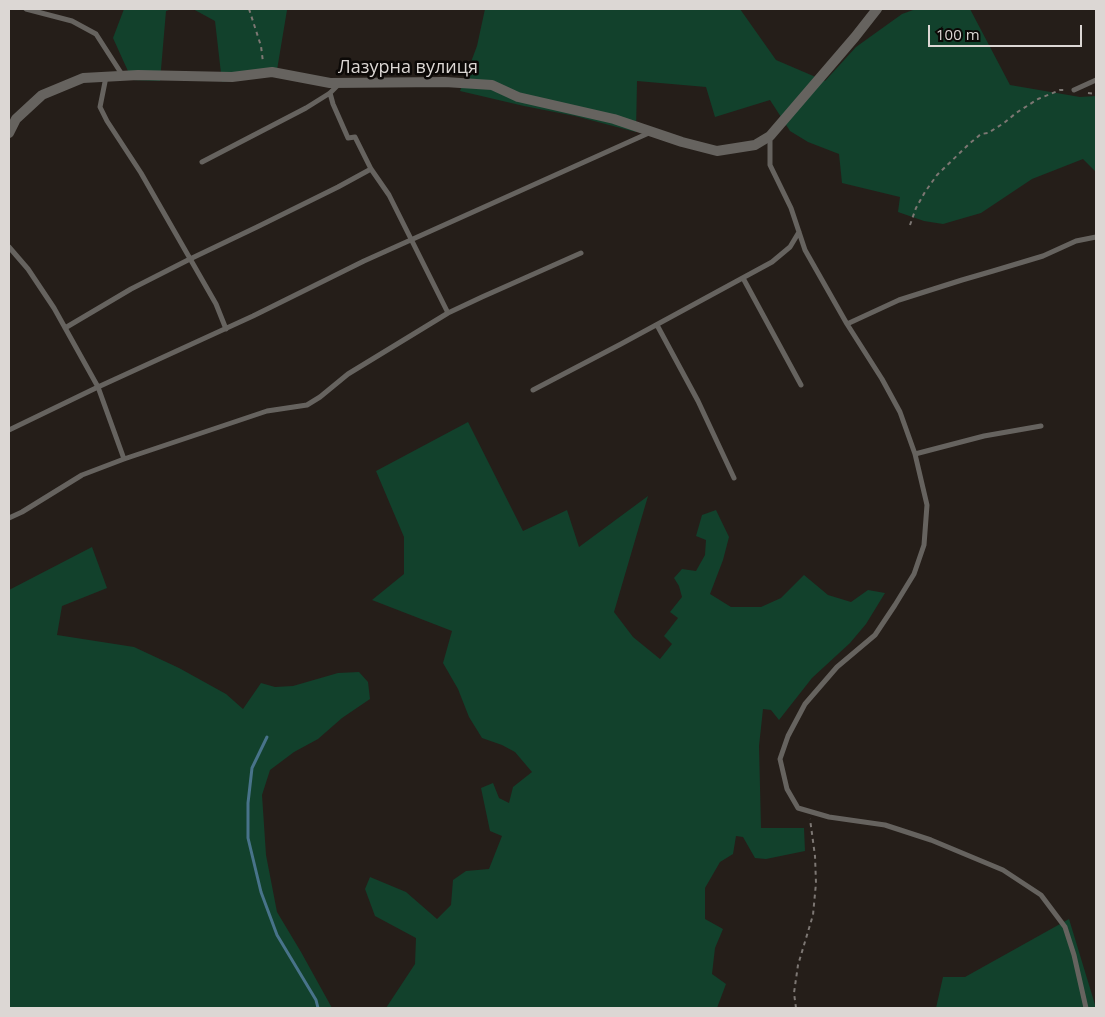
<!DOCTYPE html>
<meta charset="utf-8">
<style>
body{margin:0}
#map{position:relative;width:1105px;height:1017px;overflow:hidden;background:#251e19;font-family:"Open Sans",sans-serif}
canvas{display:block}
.frame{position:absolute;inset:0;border:10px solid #dcd7d4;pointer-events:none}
.scale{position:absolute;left:928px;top:25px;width:154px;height:22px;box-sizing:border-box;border:2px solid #dcd7d4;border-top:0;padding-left:6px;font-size:15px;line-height:18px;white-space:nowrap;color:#dcd7d4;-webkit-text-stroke:4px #0c0907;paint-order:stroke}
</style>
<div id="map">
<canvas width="1105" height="1017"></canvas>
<div class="frame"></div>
<div class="scale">100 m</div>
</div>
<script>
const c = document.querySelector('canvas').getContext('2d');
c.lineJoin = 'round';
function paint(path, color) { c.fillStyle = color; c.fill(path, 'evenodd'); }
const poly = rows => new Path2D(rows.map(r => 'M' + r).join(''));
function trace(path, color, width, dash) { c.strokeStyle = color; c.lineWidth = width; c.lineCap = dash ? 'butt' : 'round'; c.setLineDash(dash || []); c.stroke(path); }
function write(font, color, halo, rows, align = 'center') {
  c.font = font + ' "Open Sans",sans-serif'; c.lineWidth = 5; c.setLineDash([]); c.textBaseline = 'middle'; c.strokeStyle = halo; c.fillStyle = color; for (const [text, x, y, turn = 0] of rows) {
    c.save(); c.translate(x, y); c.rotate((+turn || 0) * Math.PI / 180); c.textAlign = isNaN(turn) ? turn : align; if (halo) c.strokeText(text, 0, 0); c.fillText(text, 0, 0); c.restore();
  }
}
const green = poly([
 [124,9,172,9,166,11,160,81,132,80,113,38],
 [193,9,307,9,287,10,276,76,222,82,215,21],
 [479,9,740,9,776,60,825,81,856,47,902,14,916,9,970,9,1010,85,1080,97,1096,96,1096,172,1083,159,1032,179,981,213,943,224,924,221,898,212,900,197,842,183,839,154,808,142,790,131,770,100,715,117,706,87,637,81,636,132,575,116,524,106,460,91,477,46,485,9],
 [468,422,523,531,567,510,579,547,648,496,614,612,633,637,660,659,672,644,664,636,678,618,670,612,682,597,679,586,674,578,682,569,696,571,705,555,706,540,696,536,702,515,716,510,729,537,723,560,710,594,731,607,761,607,781,598,804,575,828,595,851,602,868,590,885,593,866,624,850,643,812,678,779,720,771,710,763,709,759,746,761,828,804,828,805,851,766,859,755,858,743,837,736,836,733,854,720,862,705,888,705,919,723,929,715,948,712,974,726,984,717,1008,386,1008,415,964,416,938,375,916,365,889,370,877,406,892,437,919,451,905,453,880,466,871,489,869,502,836,490,831,481,788,493,783,499,798,509,803,513,787,532,772,515,752,502,745,482,738,469,717,458,689,443,663,452,631,372,600,404,574,404,537,376,471],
 [92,547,107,588,62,606,57,635,134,647,179,668,226,694,243,709,261,683,275,687,293,686,338,673,359,672,368,682,370,699,342,718,318,739,294,752,270,770,262,795,266,855,277,912,301,952,332,1008,9,1008,9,590],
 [1069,919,1096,1008,936,1008,943,977,965,977]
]);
const stream = poly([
 [267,737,252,768,248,803,248,838,261,892,277,935,316,1000,318,1008]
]);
const path = poly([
 [249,9,261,46,263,62],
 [1088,93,1096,94],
 [910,225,916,208,925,192,937,175,969,144,981,134,988,133,1004,123,1016,113,1038,99,1060,90,1066,90],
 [796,1008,794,993,798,965,813,915,816,883,815,856,810,819]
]);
const lane = poly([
 [26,9,72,21,96,34,123,76],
 [106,77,100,107,107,121,141,173,216,304,226,329],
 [1074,90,1096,80],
 [330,93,333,104,348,138,355,137,371,169,389,195,448,313],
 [770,137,770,165,791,208,805,250,847,324,882,379,900,412,915,454,927,505,924,545,914,574,895,605,875,635,837,667,805,704,788,736,780,759,787,789,798,808,829,817,885,825,931,840,1003,870,1041,895,1065,927,1074,955,1086,1008],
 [202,162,306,108,330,93,340,83],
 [9,247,28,269,54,308,98,387,124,459],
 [743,278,801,385],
 [847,324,899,300,962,280,993,271,1043,256,1076,241,1096,237],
 [657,325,698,401,734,478],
 [65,328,131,289,190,259,257,227,338,187,371,169],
 [533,390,621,344,772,262,790,247,799,232],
 [9,430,98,387,253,316,364,261,651,132],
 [915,454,984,436,1041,426],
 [9,518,22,512,82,475,124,459,267,411,307,405,320,397,348,374,448,313,482,297,581,253]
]);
const street = poly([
 [9,133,16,119,42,95,83,78,138,75,232,77,272,72,330,83,445,82,492,85,518,97,614,119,682,142,717,151,755,145,770,136,855,37,877,9]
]);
const streetNames = [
 ["Лазурна вулиця",408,68]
];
paint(green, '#12412c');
trace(stream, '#48738a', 3);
trace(path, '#7d7773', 2, [4, 4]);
trace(lane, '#66635f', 5);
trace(street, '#66635f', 10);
write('18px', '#dcd7d4', '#0c0907', streetNames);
</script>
